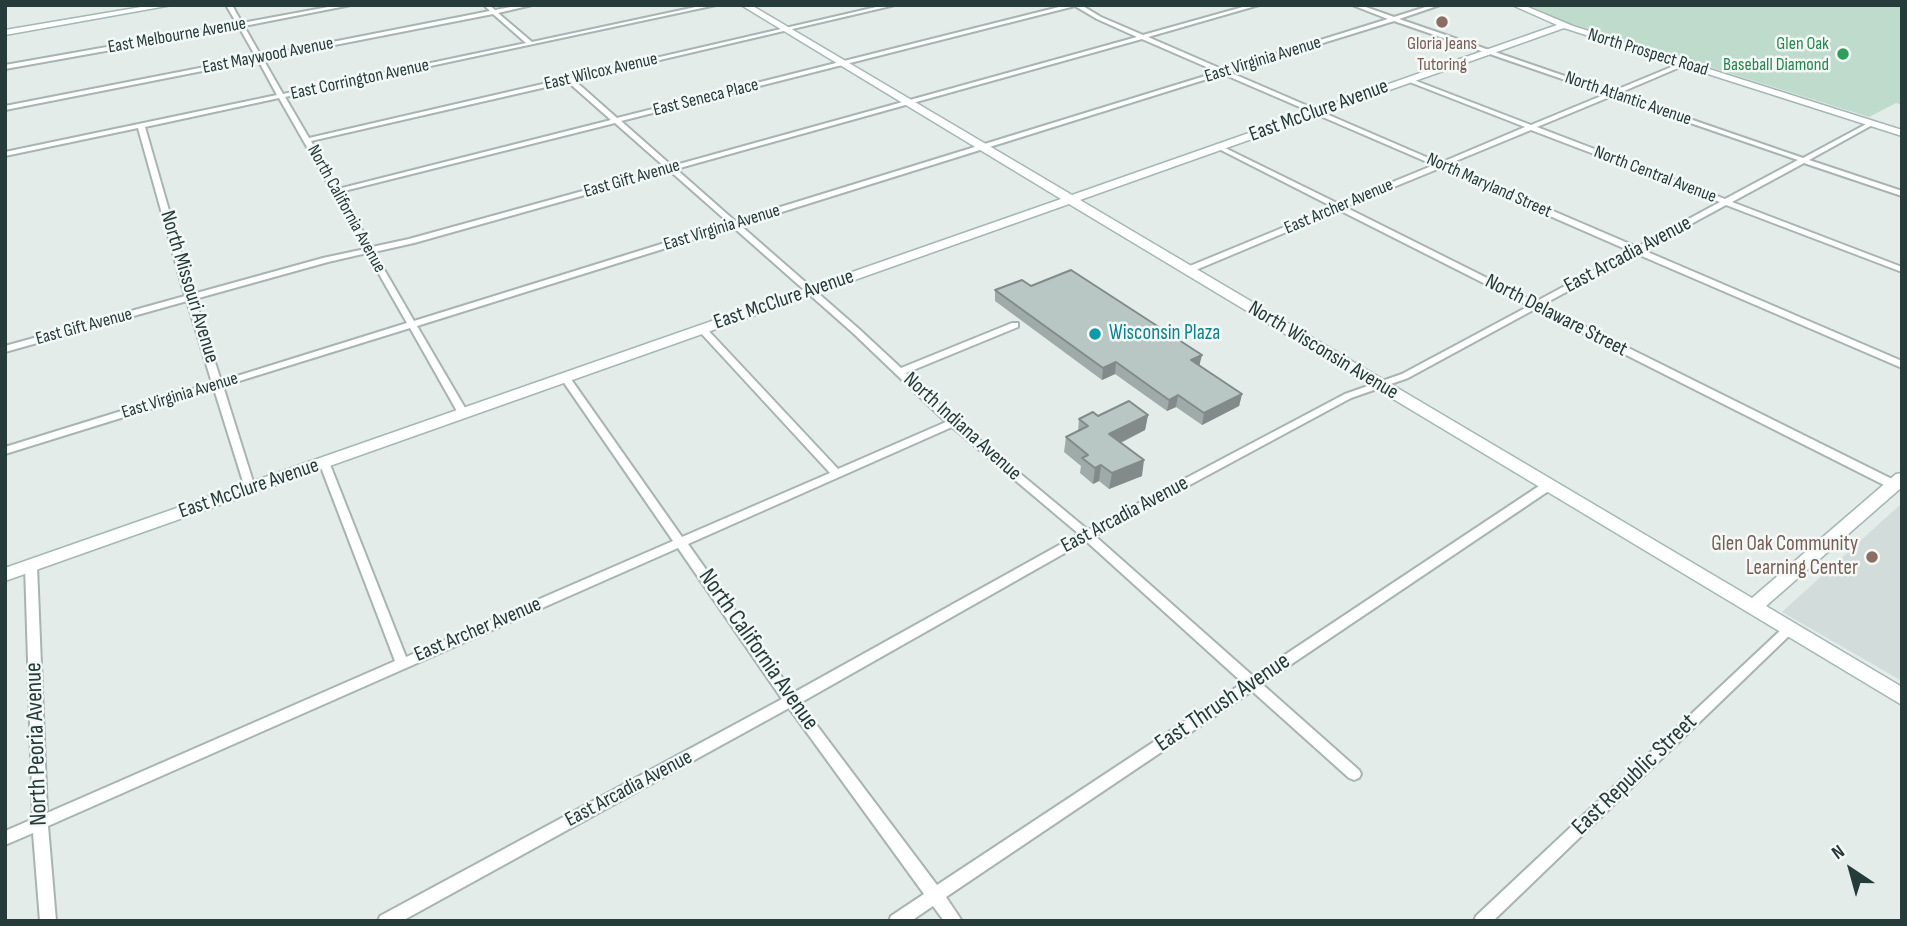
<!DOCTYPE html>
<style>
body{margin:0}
#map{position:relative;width:1907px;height:926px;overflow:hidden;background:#e4ecea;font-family:"Sofia Sans Condensed",sans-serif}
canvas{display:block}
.frame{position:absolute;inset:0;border:7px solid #253c3b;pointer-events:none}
.north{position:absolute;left:1816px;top:835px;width:70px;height:70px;-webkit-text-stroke:5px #f4f9f7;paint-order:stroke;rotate:324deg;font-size:19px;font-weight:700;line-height:28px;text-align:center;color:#253c3b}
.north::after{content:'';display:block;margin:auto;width:24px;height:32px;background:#253c3b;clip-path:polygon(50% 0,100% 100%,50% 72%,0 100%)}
</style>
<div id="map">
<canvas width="1907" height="926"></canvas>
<div class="frame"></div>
<div class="north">N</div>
</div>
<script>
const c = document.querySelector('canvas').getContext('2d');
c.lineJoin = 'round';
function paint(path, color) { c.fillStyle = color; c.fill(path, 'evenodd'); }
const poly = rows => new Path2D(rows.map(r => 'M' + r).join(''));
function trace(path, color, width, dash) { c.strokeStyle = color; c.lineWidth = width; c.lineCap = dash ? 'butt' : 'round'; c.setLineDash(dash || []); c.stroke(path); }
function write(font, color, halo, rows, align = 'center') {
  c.font = font + ' "Sofia Sans Condensed",sans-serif'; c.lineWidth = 5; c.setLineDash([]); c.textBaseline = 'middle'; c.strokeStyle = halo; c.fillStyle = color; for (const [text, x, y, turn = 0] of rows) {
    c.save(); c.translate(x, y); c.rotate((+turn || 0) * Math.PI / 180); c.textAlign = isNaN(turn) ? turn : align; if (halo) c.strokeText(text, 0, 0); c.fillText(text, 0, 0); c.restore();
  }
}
const built = poly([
 [1902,503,1902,681,1782,612]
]);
const green = poly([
 [1528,5,1902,5,1902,105,1896,103,1869,117,1569,23]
]);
const street = poly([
 [226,5,232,5,242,23,339,5,351,5,244,26,261,56,490,11,484,5,489,5,495,10,521,5,532,5,498,13,532,42,705,5,716,5,285,97,309,138,885,5,895,5,574,80,617,118,1067,5,1081,5,1101,17,1143,35,1250,5,1259,5,1148,37,1224,70,1388,19,1352,5,1360,5,1394,17,1432,5,1440,5,1399,19,1611,92,1681,63,1685,63,1685,65,1617,94,1803,158,1870,122,1874,122,1874,124,1809,160,1902,191,1902,196,1804,163,1732,202,1902,267,1902,272,1726,205,1643,250,1902,361,1902,368,1637,254,1542,305,1898,482,1899,485,1894,489,1890,488,1535,309,1408,378,1351,398,1095,536,1253,676,1545,482,1553,482,1554,485,1553,488,1262,684,1359,770,1361,774,1359,778,1354,780,1349,778,1252,691,946,897,962,921,944,921,933,906,911,921,889,921,891,916,924,894,789,708,402,921,378,921,380,916,782,699,678,548,48,826,56,921,40,921,33,833,5,845,5,831,33,819,25,566,27,563,35,563,37,566,47,813,395,661,319,462,320,460,328,460,329,462,406,657,673,541,560,377,562,375,568,375,682,537,830,473,699,331,698,329,699,327,705,327,838,469,946,422,853,333,733,227,417,326,468,413,467,415,463,416,458,413,410,328,223,386,255,488,254,491,246,491,245,488,214,389,5,454,5,447,212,383,187,301,5,352,5,346,185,296,138,128,5,156,5,152,277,95,258,60,5,110,5,106,256,57,239,27,5,69,5,65,237,24,226,5],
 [1075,6,1097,19,1137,37,672,166,621,121,1075,6],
 [493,14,526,43,283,94,263,59,493,14],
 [1394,21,1606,94,1531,125,1411,79,1407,79,1407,81,1525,127,1440,163,1229,72,1394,21],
 [1142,39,1218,72,735,221,676,169,1142,39],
 [1223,74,1434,165,1339,204,1221,146,1217,146,1217,148,1333,207,1185,268,1185,272,1191,272,1339,210,1529,306,1402,374,1345,394,1088,530,957,421,906,373,1018,327,1018,323,1012,323,901,368,859,329,740,225,1223,74],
 [568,82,611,120,338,189,311,141,568,82],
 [1612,96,1798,160,1725,199,1537,127,1612,96],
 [279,98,365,249,323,258,193,294,145,127,279,98],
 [615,123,666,168,409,239,372,247,340,192,615,123],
 [1531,130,1720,202,1637,247,1446,165,1531,130],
 [1440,168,1630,251,1535,302,1345,207,1440,168],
 [670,171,729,223,414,321,374,252,414,243,670,171],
 [367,253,407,323,221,381,195,299,328,262,367,253],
 [952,427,1079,534,793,693,688,544,952,427],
 [1086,541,1243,683,937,885,800,703,1086,541],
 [1788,625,1792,627,1794,630,1792,633,1493,921,1474,921,1476,916,1784,627,1788,625]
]);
const secondary = poly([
 [153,5,172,5,5,35,5,30,153,5],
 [741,5,751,5,1072,195,1557,25,1512,5,1523,5,1573,26,1902,130,1902,136,1564,28,1080,200,1752,598,1896,474,1902,473,1902,487,1766,606,1902,687,1902,705,1069,204,5,581,5,568,1061,199,741,5]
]);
const wall = poly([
 [1031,286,1200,366,1242,394,1239,406,1202,425,1176,407,1167,411,1115,374,1102,380,995,301,995,290],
 [1148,415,1145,430,1121,443,1142,476,1109,489,1099,481,1093,484,1080,473,1081,466,1064,452,1066,437,1078,431,1079,419,1098,416]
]);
const shadedWall = poly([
 [1202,355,1199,367,1191,360],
 [1116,362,1115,374,1102,380,1103,368],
 [1242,394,1239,406,1202,425,1204,413],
 [1178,395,1176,407,1167,411,1169,400],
 [1148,415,1145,430,1107,449,1109,434],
 [1144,460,1142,476,1109,489,1112,473],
 [1101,465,1099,481,1093,484,1095,468]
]);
const building = poly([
 [1071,270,1202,355,1191,360,1242,394,1204,413,1178,395,1169,400,1116,362,1103,368,995,290,1022,280,1031,286,1071,270],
 [1129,401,1148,415,1109,434,1144,460,1112,473,1101,465,1095,468,1082,458,1088,455,1066,437,1088,426,1079,419,1093,412,1098,416,1129,401]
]);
const markers = [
 [1442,22,7,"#8d6e63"],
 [1843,54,7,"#2e9e5b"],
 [1095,334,7,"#0f9aa8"],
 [1872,557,7,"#8d6e63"]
];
const farStreetnames = [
 ["East Melbourne Avenue",177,36,-10],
 ["North Prospect Road",1648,53,17],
 ["East Maywood Avenue",268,56,-11],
 ["East Virginia Avenue",1263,60,-17],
 ["East Wilcox Avenue",601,72,-13],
 ["East Corrington Avenue",360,80,-12],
 ["East Seneca Place",706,98,-14],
 ["North Atlantic Avenue",1628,99,19],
 ["North Central Avenue",1655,175,21],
 ["East Gift Avenue",632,179,-16],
 ["North Maryland Street",1489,186,24],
 ["East Archer Avenue",1339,207,-23],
 ["North California Avenue",346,209,61],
 ["East Virginia Avenue",722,228,-17],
 ["East Gift Avenue",84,327,-15],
 ["East Virginia Avenue",180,396,-17]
];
const farEducationnames = [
 ["Gloria Jeans",1442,44],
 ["Tutoring",1442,65]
];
const farLeisurenames = [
 ["Glen Oak",1829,44],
 ["Baseball Diamond",1829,65]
];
const streetNames = [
 ["East McClure Avenue",1319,111,-20],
 ["East Arcadia Avenue",1628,255,-28],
 ["North Missouri Avenue",189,287,73],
 ["East McClure Avenue",784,300,-19],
 ["North Delaware Street",1556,316,27],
 ["North Wisconsin Avenue",1323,351,31],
 ["North Indiana Avenue",962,427,42],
 ["East McClure Avenue",249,489,-19],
 ["East Arcadia Avenue",1125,515,-28],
 ["East Archer Avenue",478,630,-23],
 ["East Arcadia Avenue",629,789,-28]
];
const cultureNames = [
 ["Wisconsin Plaza",1109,334]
];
const educationNames = [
 ["Glen Oak Community",1858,545],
 ["Learning Center",1858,569]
];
const nearStreetnames = [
 ["North California Avenue",758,650,55],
 ["East Thrush Avenue",1223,703,-34],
 ["North Peoria Avenue",37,744,-92],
 ["East Republic Street",1635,775,-44]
];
paint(built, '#d2dcda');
paint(green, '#bfdbcc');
trace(street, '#a7b4b2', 4);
trace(secondary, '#a3b7b4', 3);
paint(street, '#fff');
paint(secondary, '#fff');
paint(wall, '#9faba9');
paint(shadedWall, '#828b89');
paint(building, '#b9c7c4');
trace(building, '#828b89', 2);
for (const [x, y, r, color] of markers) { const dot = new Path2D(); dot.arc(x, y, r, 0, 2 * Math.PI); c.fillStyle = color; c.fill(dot); trace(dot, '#f4f9f7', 2.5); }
write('18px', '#253c3b', '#f4f9f7', farStreetnames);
write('18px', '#785e54', '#f4f9f7', farEducationnames);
write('18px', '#27864d', '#f4f9f7', farLeisurenames, 'right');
write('21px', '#253c3b', '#f4f9f7', streetNames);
write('21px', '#0d838f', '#f4f9f7', cultureNames, 'left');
write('21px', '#785e54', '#f4f9f7', educationNames, 'right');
write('24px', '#253c3b', '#f4f9f7', nearStreetnames);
</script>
